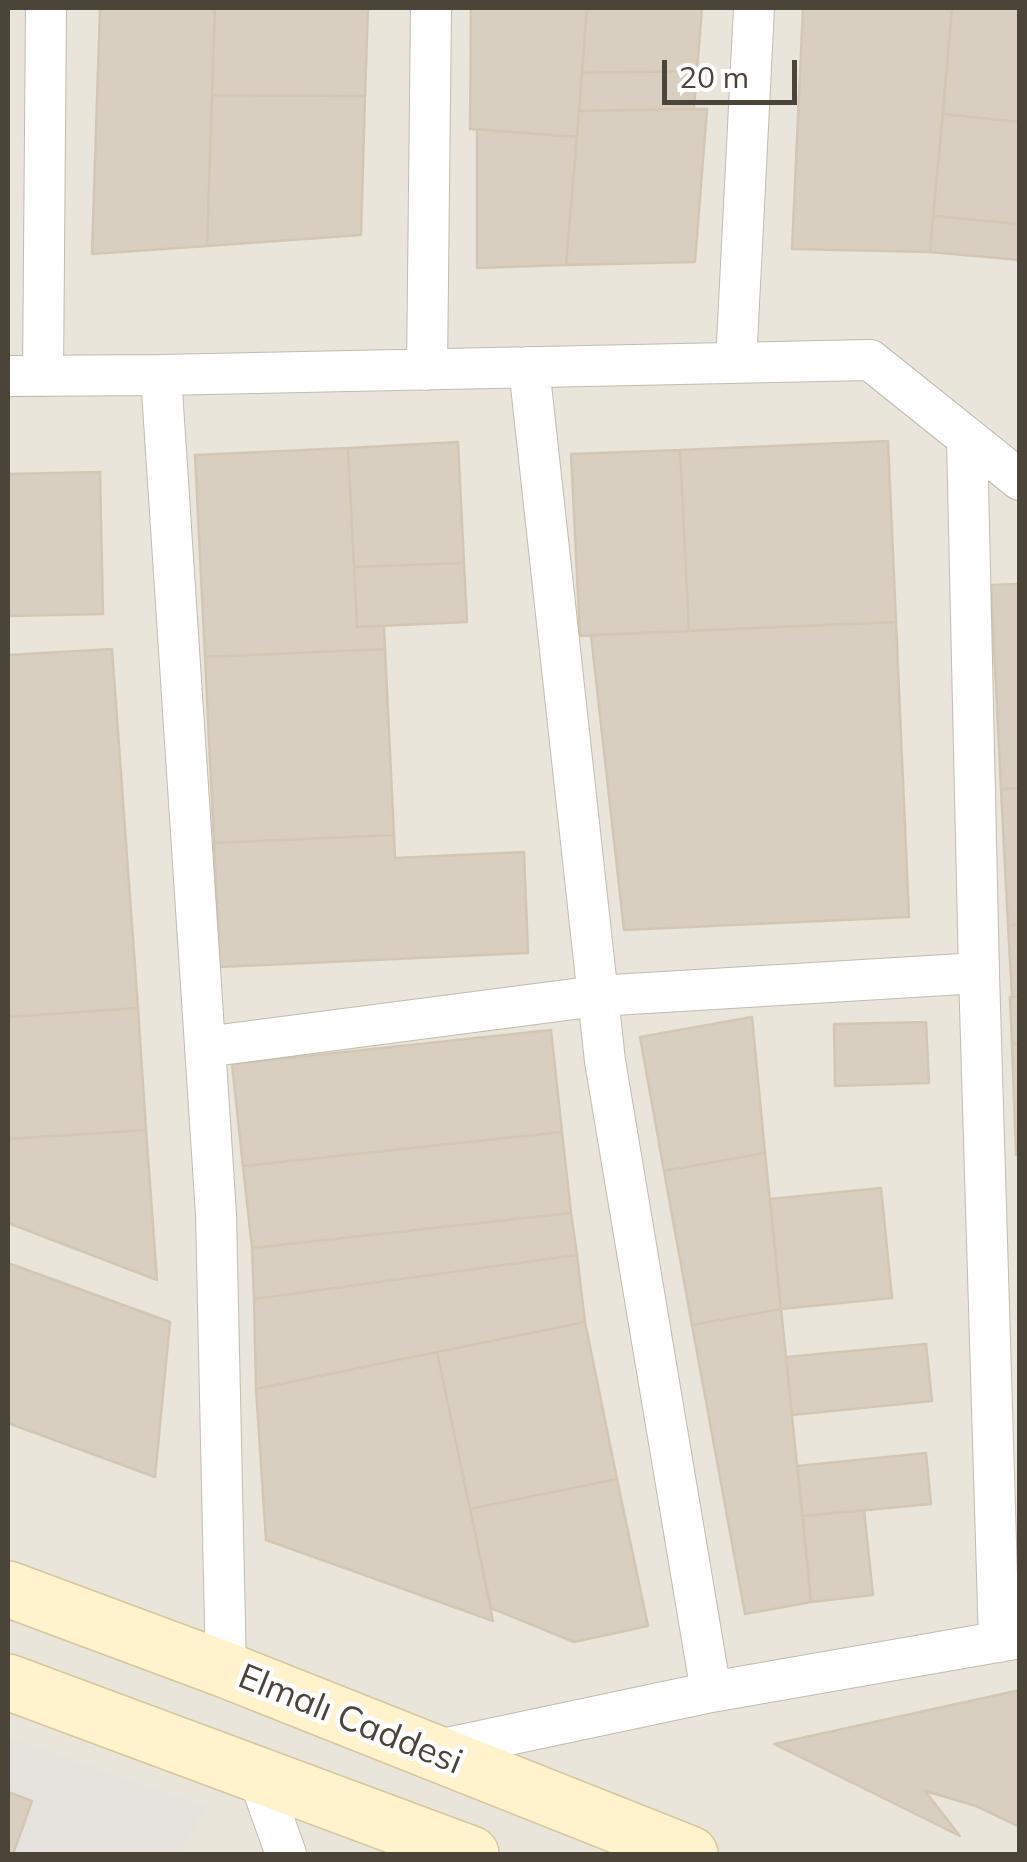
<!DOCTYPE html>
<meta charset="utf-8">
<style>
body{margin:0}
#map{position:relative;width:1027px;height:1862px;overflow:hidden;background:#f6f3ec;font-family:Mulish,sans-serif}
canvas{display:block}
.frame{position:absolute;inset:0;border:10px solid #4b4439;pointer-events:none}
.scale{position:absolute;left:662px;top:60px;width:135px;height:45px;box-sizing:border-box;border:5px solid #4b4439;border-top:0;padding-left:12px;font-size:30px;line-height:35px;white-space:nowrap;color:#4b4439;-webkit-text-stroke:8px #fff;paint-order:stroke}
</style>
<div id="map">
<canvas width="1027" height="1862"></canvas>
<div class="frame"></div>
<div class="scale">20 m</div>
</div>
<script>
const c = document.querySelector('canvas').getContext('2d');
c.lineJoin = 'round';
function paint(path, color) { c.fillStyle = color; c.fill(path, 'evenodd'); }
const poly = rows => new Path2D(rows.map(r => 'M' + r).join(''));
function trace(path, color, width, dash) { c.strokeStyle = color; c.lineWidth = width; c.lineCap = dash ? 'butt' : 'round'; c.setLineDash(dash || []); c.stroke(path); }
function write(font, color, halo, rows, align = 'center') {
  c.font = font + ' Mulish,sans-serif'; c.lineWidth = 9; c.setLineDash([]); c.textBaseline = 'middle'; c.strokeStyle = halo; c.fillStyle = color; for (const [text, x, y, turn = 0] of rows) {
    c.save(); c.translate(x, y); c.rotate((+turn || 0) * Math.PI / 180); c.textAlign = isNaN(turn) ? turn : align; if (halo) c.strokeText(text, 0, 0); c.fillText(text, 0, 0); c.restore();
  }
}
const residential = poly([
 [8,8,1019,8,1019,1854,8,1854]
]);
const industrial = poly([
 [8,1738,206,1806,180,1854,8,1854]
]);
const building = poly([
 [100,8,215,8,207,246,92,254,100,8],
 [215,8,368,8,365,96,212,95,215,8],
 [471,8,587,8,577,137,470,129,471,8],
 [587,8,702,8,697,71,582,73,587,8],
 [803,8,952,8,930,252,792,249,803,8],
 [952,8,1020,8,1020,122,943,114,952,8],
 [697,71,694,109,579,111,582,73,697,71],
 [212,95,365,96,361,235,207,246,212,95],
 [694,109,707,109,695,262,566,265,579,111,694,109],
 [943,114,1020,122,1020,224,933,216,943,114],
 [477,129,577,137,566,265,477,268,477,129],
 [933,216,1020,224,1020,260,930,252,933,216],
 [888,441,896,622,689,631,680,450,888,441],
 [458,442,464,563,354,567,348,448,458,442],
 [348,448,357,627,384,626,385,649,205,657,195,455,348,448],
 [680,450,689,631,580,636,571,454,680,450],
 [100,472,103,614,8,616,8,474,100,472],
 [464,563,467,622,357,627,354,567,464,563],
 [1019,584,1020,788,1001,789,991,585,1019,584],
 [896,622,909,917,624,930,591,635,896,622],
 [112,649,138,1008,8,1017,8,655,112,649],
 [385,649,394,835,214,843,205,657,385,649],
 [1020,788,1020,925,1008,925,1001,789,1020,788],
 [394,835,395,858,524,852,528,953,220,967,214,843,394,835],
 [1008,925,1020,925,1020,996,1012,997,1008,925],
 [1020,996,1020,1043,1012,1044,1010,997,1020,996],
 [138,1008,146,1130,8,1139,8,1017,138,1008],
 [752,1017,765,1153,664,1171,640,1037,752,1017],
 [926,1022,929,1083,835,1086,834,1024,926,1022],
 [551,1030,562,1132,243,1166,232,1064,551,1030],
 [1020,1043,1020,1154,1016,1155,1012,1044,1020,1043],
 [146,1130,157,1280,8,1223,8,1139,146,1130],
 [562,1132,571,1213,252,1248,243,1166,562,1132],
 [765,1153,781,1309,692,1325,664,1171,765,1153],
 [881,1188,892,1298,781,1309,770,1199,881,1188],
 [571,1213,577,1255,254,1299,252,1248,571,1213],
 [577,1255,585,1322,256,1389,254,1299,577,1255],
 [8,1263,170,1322,155,1477,8,1423,8,1263],
 [781,1309,811,1602,745,1614,692,1325,781,1309],
 [585,1322,617,1479,470,1509,437,1352,585,1322],
 [926,1344,932,1401,792,1415,786,1357,926,1344],
 [437,1352,470,1509,493,1621,266,1540,256,1389,437,1352],
 [926,1453,931,1504,803,1516,797,1466,926,1453],
 [617,1479,648,1626,574,1642,491,1608,470,1509,617,1479],
 [864,1510,873,1595,811,1602,803,1516,864,1510],
 [1020,1690,1020,1827,976,1806,925,1791,960,1836,774,1744,1020,1690],
 [8,1792,32,1801,13,1854,8,1854,8,1792]
]);
const street = poly([
 [736,363,754,8],
 [529,367,605,1061,711,1692],
 [427,370,431,8],
 [161,375,870,360,1020,480],
 [8,376,161,375,216,1214,226,1670],
 [43,376,46,8],
 [967,438,979,973,999,1642],
 [205,1047,597,996,979,973],
 [428,1752,711,1692,1020,1638],
 [257,1773,286,1854]
]);
const secondary = poly([
 [8,1589,226,1670,690,1854],
 [8,1682,471,1854]
]);
const streetNames = [
 ["Elmalı Caddesi",350,1720,22]
];
paint(residential, '#eae5da');
paint(industrial, '#e6e2dd');
paint(building, '#d8cfc1');
trace(building, '#d3c7b4', 2.5);
trace(street, '#c2bbae', 42);
trace(secondary, '#d6c79b', 58);
trace(street, '#fff', 40);
trace(secondary, '#fff3cd', 55);
write('35px', '#4b4439', '#fff', streetNames);
</script>
